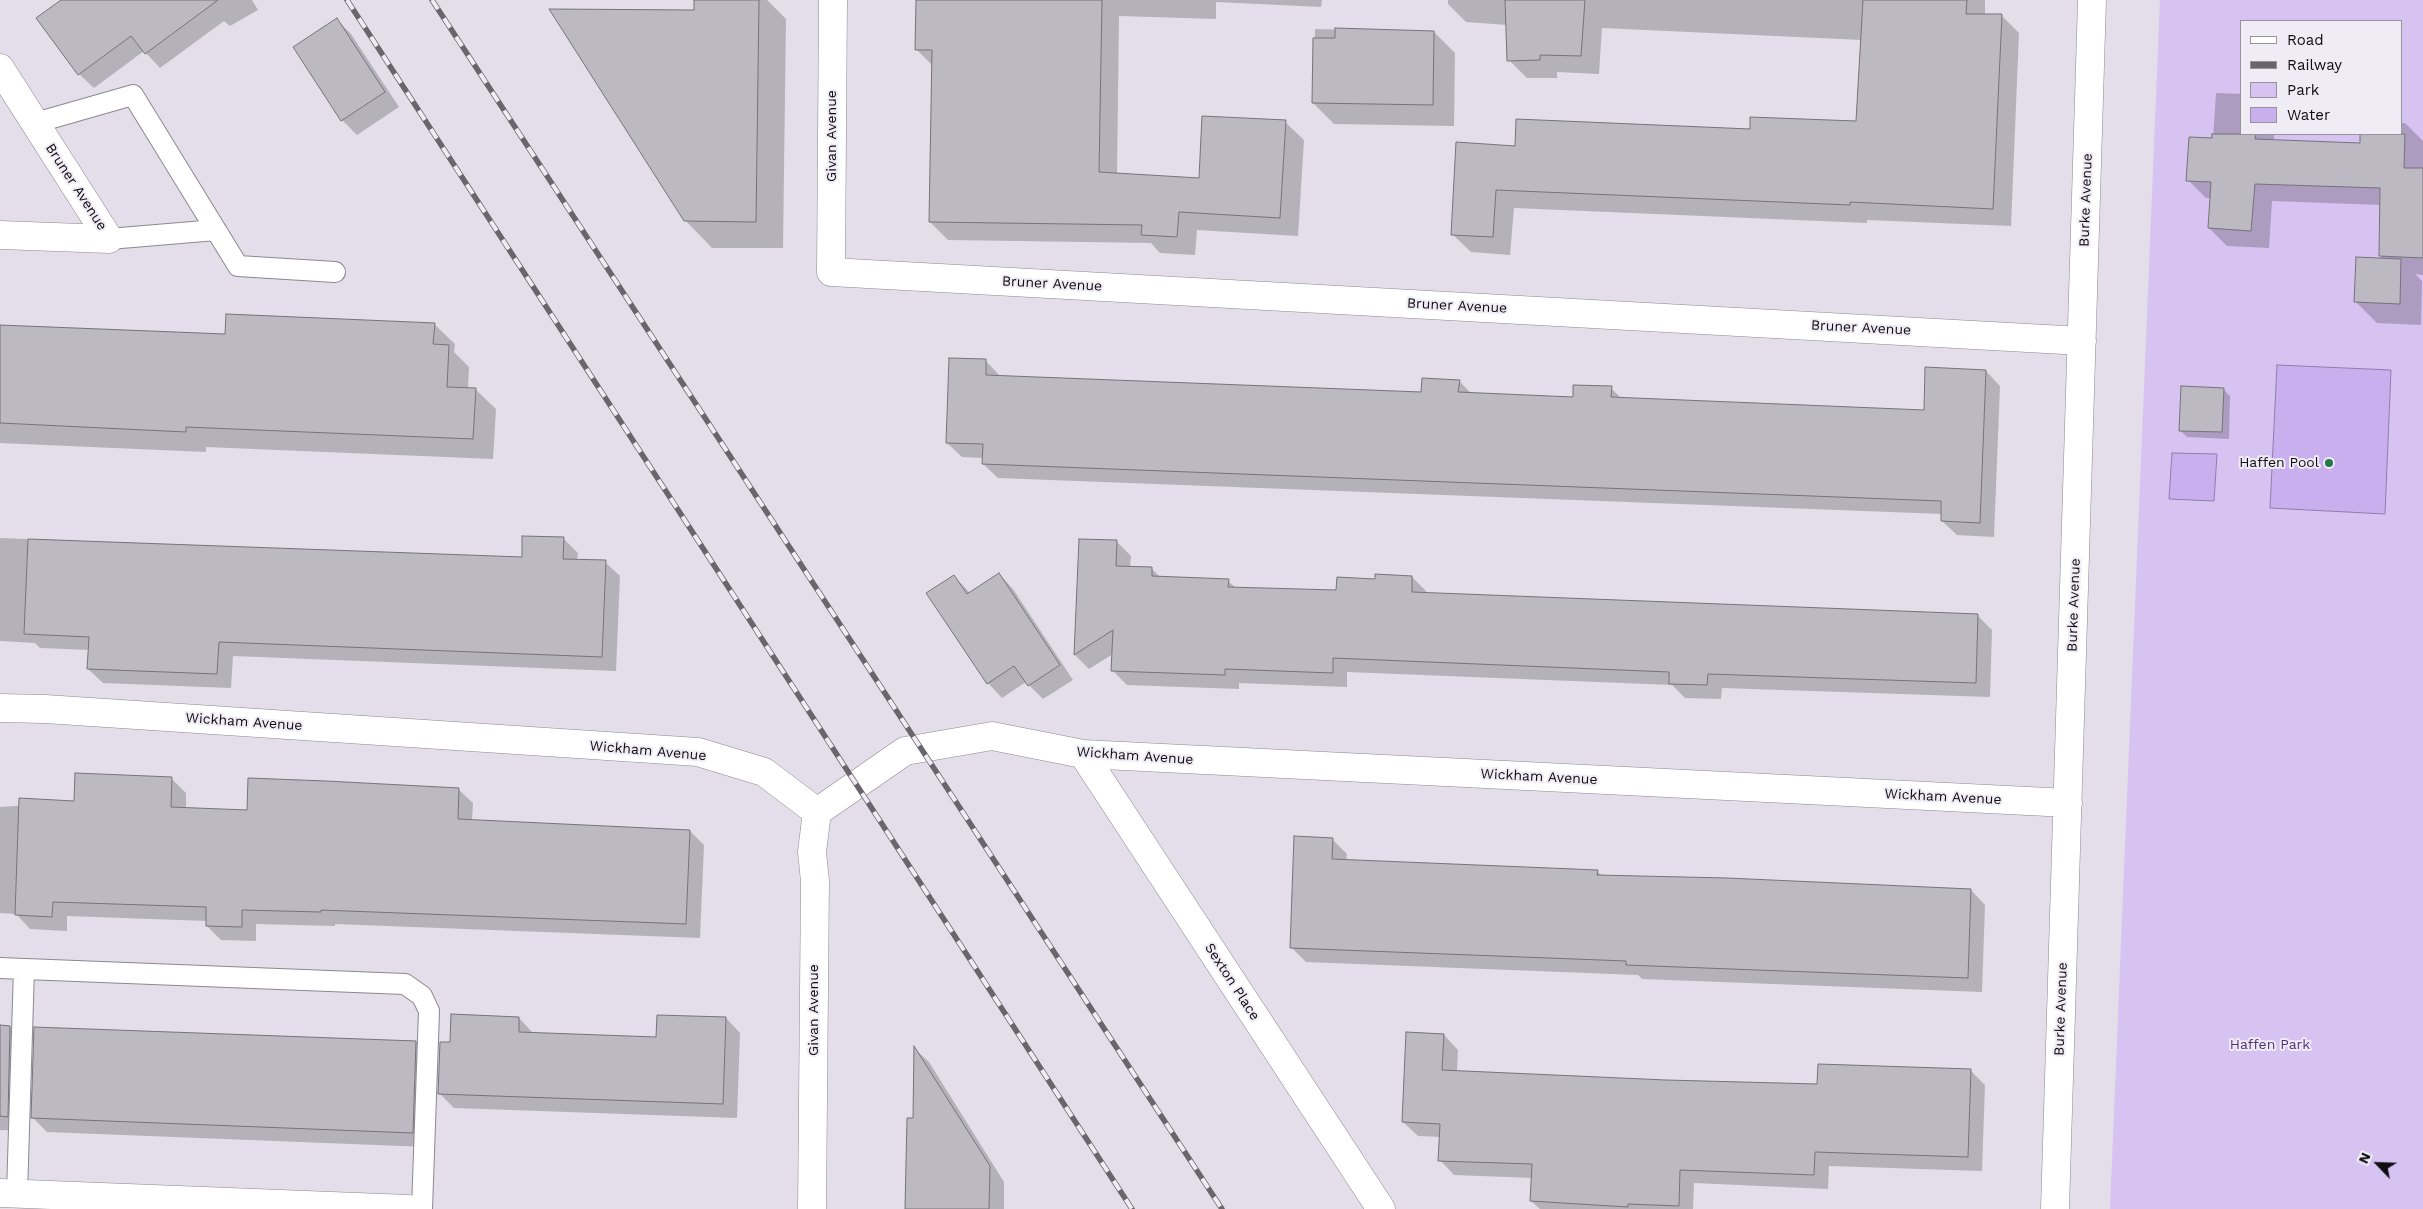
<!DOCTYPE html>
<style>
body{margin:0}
#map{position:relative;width:2423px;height:1209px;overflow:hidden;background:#e3dee9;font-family:"Work Sans",sans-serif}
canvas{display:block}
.legend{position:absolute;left:2240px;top:20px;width:162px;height:115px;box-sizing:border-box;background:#f0ecf6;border:1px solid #96939a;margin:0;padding:6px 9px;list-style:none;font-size:15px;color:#0f0d11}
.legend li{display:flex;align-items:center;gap:10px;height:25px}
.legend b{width:25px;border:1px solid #96939a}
.north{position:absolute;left:2353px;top:1139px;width:50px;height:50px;-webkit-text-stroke:4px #f0ecf6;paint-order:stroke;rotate:294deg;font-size:14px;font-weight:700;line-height:20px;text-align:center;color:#0f0d11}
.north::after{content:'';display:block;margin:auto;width:18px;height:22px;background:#0f0d11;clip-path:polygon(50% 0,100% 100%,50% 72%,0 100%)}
</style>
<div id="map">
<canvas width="2423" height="1209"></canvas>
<ul class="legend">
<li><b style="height:6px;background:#fff"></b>Road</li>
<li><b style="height:6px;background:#68656c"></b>Railway</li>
<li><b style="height:14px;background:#d6c3f1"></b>Park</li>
<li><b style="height:14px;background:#caafee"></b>Water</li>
</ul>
<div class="north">N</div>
</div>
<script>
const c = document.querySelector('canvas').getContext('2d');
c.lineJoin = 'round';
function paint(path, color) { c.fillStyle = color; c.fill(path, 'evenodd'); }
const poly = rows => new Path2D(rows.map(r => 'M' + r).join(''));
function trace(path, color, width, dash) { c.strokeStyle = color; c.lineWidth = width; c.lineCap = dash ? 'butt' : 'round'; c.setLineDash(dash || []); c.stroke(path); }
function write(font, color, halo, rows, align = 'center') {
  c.font = font + ' "Work Sans",sans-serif'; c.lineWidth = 4; c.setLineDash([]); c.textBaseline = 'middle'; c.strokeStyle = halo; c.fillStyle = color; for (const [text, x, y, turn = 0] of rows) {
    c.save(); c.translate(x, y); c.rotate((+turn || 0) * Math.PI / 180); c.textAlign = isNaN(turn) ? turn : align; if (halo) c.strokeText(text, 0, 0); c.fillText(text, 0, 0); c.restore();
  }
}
const green = poly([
 [2160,0,2423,0,2423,1209,2110,1209],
 [2242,21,2402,21,2402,134,2242,134]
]);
const water = poly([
 [2277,365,2391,370,2385,514,2270,508,2277,365],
 [2172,453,2217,454,2214,501,2169,499,2172,453]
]);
const shadow = poly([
 [63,0,252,0,258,10,230,26,224,21,160,68,144,51,94,88,79,74],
 [696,0,767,0,786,19,783,248,712,248,685,220],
 [917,0,1322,0,1321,7,1216,2,1216,19,1119,16,1117,175,1200,180,1285,122,1304,140,1298,236,1197,230,1195,255,1160,253,1151,243,948,240,930,222,933,66,916,49],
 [1448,0,1985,0,1985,15,2001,15,2019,33,2011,226,1867,220,1867,223,1514,208,1510,255,1471,252,1452,234,1516,147,1857,123,1862,40,1602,28,1599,74,1557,72,1557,78,1527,78,1509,60,1507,25,1466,22,1448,4],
 [337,20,351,34,399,107,357,135,342,120],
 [1315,29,1434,32,1455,53,1454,126,1334,124,1313,103],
 [2216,93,2242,94,2242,134,2274,134,2274,141,2361,145,2361,134,2402,134,2402,123,2405,123,2423,141,2423,275,2415,274,2422,281,2421,325,2377,323,2356,302,2384,260,2380,256,2381,205,2272,201,2269,248,2227,246,2209,228,2211,198,2206,198,2188,180,2213,139],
 [434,324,455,344,454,352,469,367,468,389,475,389,496,409,493,459,206,447,206,452,0,443,0,327,227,336],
 [986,361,1000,376,1422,393,1459,381,1472,394,1574,399,1611,388,1622,399,1925,411,1986,371,2000,386,1994,537,1957,535,1942,521,1942,514,998,478,983,464,984,458,962,457,947,443],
 [2223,389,2230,396,2229,439,2187,437,2180,430],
 [0,538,523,558,563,538,578,553,577,560,605,562,620,576,616,671,233,656,231,688,103,683,88,669,90,650,40,648,35,643,0,641],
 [1080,540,1116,541,1131,556,1130,568,1152,569,1161,578,1228,581,1236,588,1337,591,1376,580,1412,577,1426,591,1426,594,1978,616,1992,630,1990,697,1722,688,1721,699,1685,698,1672,685,1347,672,1347,687,1239,683,1239,689,1127,685,1112,670,1113,654,1089,669,1075,655],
 [999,574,1013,589,1073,680,1043,699,1026,682,1002,698,988,683,954,576,970,593],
 [172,779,186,793,186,809,248,811,458,789,473,803,472,821,690,831,704,845,700,938,335,924,335,926,256,924,256,941,221,940,207,926,207,921,67,916,67,931,30,929,16,914,0,913,0,807,75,802],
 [1332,839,1347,854,1346,861,1597,871,1602,876,1971,890,1985,905,1982,992,1642,979,1638,975,1306,962,1291,947],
 [519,1018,533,1033,657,1039,726,1018,740,1033,737,1118,454,1108,439,1093,451,1043],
 [0,1027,10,1027,24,1041,22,1131,0,1130],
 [1444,1035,1458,1050,1457,1072,1666,1082,1819,1086,1971,1071,1985,1085,1982,1171,1829,1166,1828,1189,1694,1183,1693,1209,1540,1209,1531,1201,1532,1178,1454,1175,1440,1160,1441,1137,1418,1136,1403,1122],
 [416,1042,430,1057,427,1147,47,1132,32,1117],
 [915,1049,929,1062,1004,1182,1004,1209,905,1209,914,1119]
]);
const building = poly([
 [61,0,218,0,145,54,131,36,78,75,36,18,61,0],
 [694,0,759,0,756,222,684,221,549,9,694,10,694,0],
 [916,0,1102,0,1099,172,1199,178,1202,116,1286,120,1280,218,1179,212,1177,237,1141,235,1142,225,929,222,932,50,915,50,916,0],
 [1505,0,1585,0,1581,56,1540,55,1540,60,1507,61,1505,0],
 [1863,0,1967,0,1966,14,2002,14,1993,209,1850,202,1850,205,1496,190,1493,237,1451,235,1456,142,1515,146,1516,119,1750,129,1750,117,1856,121,1863,0],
 [337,18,385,92,341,121,293,47,337,18],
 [1335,28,1434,31,1433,105,1312,103,1313,38,1335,38,1335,28],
 [2212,134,2256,134,2255,139,2360,143,2360,134,2405,134,2404,168,2423,168,2423,258,2379,256,2380,188,2255,184,2251,231,2208,228,2211,182,2186,181,2189,137,2212,138,2212,134],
 [2356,257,2401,259,2400,304,2354,302,2356,257],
 [226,314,435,323,433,344,449,345,447,387,476,388,473,439,186,427,186,432,0,423,0,325,225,334,226,314],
 [949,358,986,359,986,375,1421,392,1422,378,1460,380,1458,392,1573,397,1573,385,1612,386,1611,397,1924,410,1925,367,1986,370,1980,523,1941,521,1941,501,982,464,983,444,946,443,949,358],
 [2181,386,2224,388,2222,432,2179,431,2181,386],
 [522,536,564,537,563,559,606,560,602,657,219,642,217,674,87,669,89,637,24,634,28,539,522,557,522,536],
 [1079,539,1117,540,1116,566,1152,567,1152,576,1229,579,1228,587,1336,590,1337,577,1375,579,1375,574,1412,576,1412,592,1978,614,1976,683,1708,674,1707,685,1669,684,1669,672,1333,658,1333,673,1225,669,1225,675,1111,671,1113,630,1074,655,1079,539],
 [999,573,1060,665,1028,686,1014,666,987,684,926,593,954,575,967,594,999,573],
 [75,773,172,777,171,807,247,810,248,778,326,781,459,788,458,819,690,830,686,924,321,910,321,912,242,910,242,927,206,926,206,907,53,902,52,917,15,915,19,798,74,801,75,773],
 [1294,836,1333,838,1332,859,1598,870,1597,875,1727,878,1971,889,1968,978,1626,965,1626,961,1290,948,1294,836],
 [451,1014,519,1017,519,1032,656,1037,657,1015,726,1017,723,1104,438,1094,440,1042,450,1042,451,1014],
 [0,1025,10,1026,8,1117,0,1116,0,1025],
 [34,1027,416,1041,413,1133,31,1118,34,1027],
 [1406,1032,1444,1034,1442,1070,1666,1080,1817,1084,1818,1064,1971,1069,1968,1157,1815,1152,1814,1175,1680,1170,1679,1206,1628,1204,1628,1207,1530,1201,1532,1164,1438,1161,1440,1124,1402,1122,1406,1032],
 [914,1046,990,1166,989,1209,905,1209,907,1118,913,1118,914,1046]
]);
const service = poly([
 [35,123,133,95,238,266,335,272],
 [109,239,216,230],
 [0,968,405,984,422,996,429,1011,422,1209],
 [17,1193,24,969]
]);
const minor = poly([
 [833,0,831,272,2082,341],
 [0,68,109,239],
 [0,235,109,239],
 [0,708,45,709,698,752,764,772,817,812],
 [1083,754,1381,1209],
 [817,812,905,751,992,736,1083,754,2068,803],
 [0,1193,408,1209],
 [812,1209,815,881,812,852,817,812],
 [2055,1209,2092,0]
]);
const rail = poly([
 [347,0,1132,1209],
 [432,0,1222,1209]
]);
const markers = [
 [2329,463,5,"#257648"]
];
const streetNames = [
 ["Givan Avenue",832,136,-90],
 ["Bruner Avenue",76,187,57],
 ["Burke Avenue",2086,200,-88],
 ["Bruner Avenue",1052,284,3],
 ["Bruner Avenue",1457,306,3],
 ["Bruner Avenue",1861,328,3],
 ["Burke Avenue",2074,605,-88],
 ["Wickham Avenue",244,722,4],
 ["Wickham Avenue",648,751,5],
 ["Wickham Avenue",1135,756,4],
 ["Wickham Avenue",1539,777,3],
 ["Wickham Avenue",1943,797,3],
 ["Sexton Place",1232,982,57],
 ["Burke Avenue",2061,1009,-88],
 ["Givan Avenue",814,1010,-90]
];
const poiNames = [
 ["Haffen Pool",2319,463]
];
const parkNames = [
 ["Haffen Park",2270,1045]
];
paint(green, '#d6c3f1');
paint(water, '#caafee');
trace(water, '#927eac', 1);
paint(shadow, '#0003');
paint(building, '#bdb9c3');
trace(building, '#76727b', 1);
trace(service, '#8c8891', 22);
trace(minor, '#8c8891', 29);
trace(service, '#fff', 20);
trace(minor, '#fff', 28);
trace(rail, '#68656c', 5.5);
trace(rail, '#f0ecf6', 4, [11]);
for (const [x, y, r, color] of markers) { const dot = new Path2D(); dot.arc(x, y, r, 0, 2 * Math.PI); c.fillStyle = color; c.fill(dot); trace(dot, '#f0ecf6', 2); }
write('14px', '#0f0d11', '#f0ecf6', streetNames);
write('14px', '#0f0d11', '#f0ecf6', poiNames, 'right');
write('14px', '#55307a', '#f0ecf6', parkNames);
</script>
